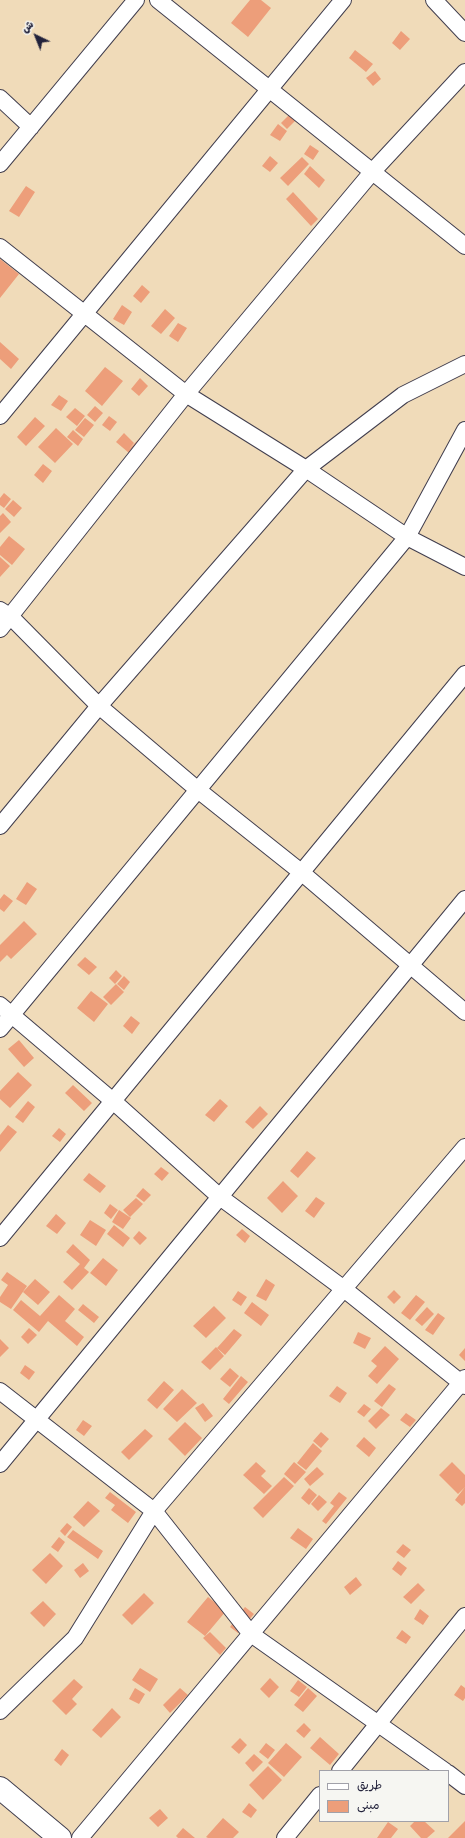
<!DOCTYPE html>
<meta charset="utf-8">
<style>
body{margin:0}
#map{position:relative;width:465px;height:1838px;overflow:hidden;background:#f0dbb9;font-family:Itim,"Playpen Sans Arabic",sans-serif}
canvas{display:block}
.legend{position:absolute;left:319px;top:1770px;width:130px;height:52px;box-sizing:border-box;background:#f6f6f2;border:1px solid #a1a1a9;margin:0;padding:5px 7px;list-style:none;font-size:12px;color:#22223b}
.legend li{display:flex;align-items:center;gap:8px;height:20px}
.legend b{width:20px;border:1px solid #a1a1a9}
.north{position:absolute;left:16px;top:16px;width:40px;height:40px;-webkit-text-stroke:3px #f6f6f2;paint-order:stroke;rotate:317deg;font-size:11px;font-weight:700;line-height:16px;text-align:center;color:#22223b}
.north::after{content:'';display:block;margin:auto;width:14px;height:18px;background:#22223b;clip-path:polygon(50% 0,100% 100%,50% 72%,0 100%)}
</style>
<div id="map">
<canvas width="465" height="1838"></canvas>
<ul class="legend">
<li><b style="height:5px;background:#fff"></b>طريق</li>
<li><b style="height:11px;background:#ed9e7a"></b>مبنى</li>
</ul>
<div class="north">ش</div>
</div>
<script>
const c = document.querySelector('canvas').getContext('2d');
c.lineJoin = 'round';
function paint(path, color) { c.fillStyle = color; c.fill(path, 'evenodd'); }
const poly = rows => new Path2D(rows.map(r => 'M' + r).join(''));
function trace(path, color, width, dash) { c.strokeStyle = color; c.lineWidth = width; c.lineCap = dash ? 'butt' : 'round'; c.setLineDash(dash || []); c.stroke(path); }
const building = poly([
 [250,0,261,0,271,8,248,37,231,23],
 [401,31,410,39,400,50,392,43],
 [355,50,373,64,366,72,349,58],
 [375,71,381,79,373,86,366,78],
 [289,115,295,121,287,129,281,123],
 [278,124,287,131,280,141,270,135],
 [310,145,319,151,313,160,304,154],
 [270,156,278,163,270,172,262,166],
 [302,157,309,164,288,186,280,178],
 [310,166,325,180,319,188,304,174],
 [26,186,35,192,19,217,9,211],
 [293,192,318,219,311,226,286,199],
 [0,259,19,274,0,298],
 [142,285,150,292,141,303,133,296],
 [122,305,132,312,124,325,113,319],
 [165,309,175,318,161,334,151,326],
 [178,323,187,328,178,342,169,336],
 [0,342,19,359,11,369,0,359],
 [105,367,123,381,102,406,85,391],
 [140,378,148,386,139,396,131,389],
 [59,395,68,401,61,411,51,405],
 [95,406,103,413,95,422,87,415],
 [75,408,85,416,77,426,66,417],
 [109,416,117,422,110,431,102,425],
 [35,417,45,426,26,446,17,437],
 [85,418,94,425,84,437,75,430],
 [56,428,73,444,55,463,38,447],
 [73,430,83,439,78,446,67,437],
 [124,433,134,443,129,449,145,433,152,440,135,458,116,442],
 [43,464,52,471,43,483,34,475],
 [4,493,11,499,4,508,0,505,0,498],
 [13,500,22,508,14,517,5,509],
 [3,513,11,522,0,533,0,516],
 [9,536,25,549,12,565,0,555,0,547],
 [0,557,10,566,0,577],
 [27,882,37,889,26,905,16,899],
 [4,894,13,901,4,912,0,909,0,899],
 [24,921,37,934,11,959,7,955,0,962,0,945],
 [85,957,97,967,89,975,77,965],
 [116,970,122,976,115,984,109,978],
 [124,976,130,982,124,990,117,984],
 [116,984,124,992,111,1005,103,997],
 [91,991,108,1004,94,1022,77,1008],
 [131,1016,140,1023,132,1034,123,1026],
 [19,1040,34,1058,24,1067,8,1049],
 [18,1072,32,1085,10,1108,0,1099,0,1091],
 [73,1085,92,1103,84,1111,65,1093],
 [220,1099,228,1106,214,1122,205,1115],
 [28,1101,35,1107,23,1123,15,1117],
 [260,1106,268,1114,253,1129,245,1122],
 [8,1125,17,1132,0,1152,0,1135],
 [59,1128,66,1134,60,1142,52,1136],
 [307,1151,316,1158,298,1178,290,1171],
 [161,1167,169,1173,162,1181,154,1174],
 [89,1173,106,1186,100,1193,83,1180],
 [283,1181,298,1196,282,1213,267,1198],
 [143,1188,151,1195,144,1202,136,1196],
 [316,1197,325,1203,314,1218,305,1211],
 [136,1198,143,1204,130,1217,123,1210],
 [110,1204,118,1210,111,1219,104,1213],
 [119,1210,131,1218,123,1229,112,1222],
 [56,1214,66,1223,57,1234,46,1226],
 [90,1220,106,1230,96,1246,80,1235],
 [114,1225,130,1238,123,1247,107,1234],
 [242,1229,250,1236,245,1243,236,1235],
 [139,1231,147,1238,140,1245,133,1238],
 [73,1244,90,1260,84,1268,89,1272,72,1290,63,1282,80,1264,66,1252],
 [103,1258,118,1270,106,1286,90,1273],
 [7,1272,27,1286,11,1309,0,1302,0,1297,8,1285,1,1280],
 [35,1279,50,1292,38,1305,23,1292],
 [266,1279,275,1285,266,1301,256,1296],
 [394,1290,401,1297,394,1304,387,1297],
 [238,1291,247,1297,241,1306,232,1300],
 [59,1295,75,1309,65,1321,84,1337,77,1346,48,1321,39,1332,13,1310,21,1300,40,1316],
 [416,1295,425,1302,410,1320,401,1313],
 [252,1302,269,1315,261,1326,244,1313],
 [83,1304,99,1317,94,1323,78,1310],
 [214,1306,226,1318,206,1338,193,1326],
 [427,1307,434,1314,422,1326,415,1320],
 [438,1313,445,1318,433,1335,425,1330],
 [29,1328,37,1335,28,1344,21,1337],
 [234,1329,242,1335,225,1355,217,1348],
 [358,1332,371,1338,365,1349,353,1343],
 [0,1339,9,1348,0,1357],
 [385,1346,399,1359,377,1384,368,1376,377,1366,371,1361],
 [216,1347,224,1356,210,1370,201,1362],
 [465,1348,465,1361,459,1355],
 [25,1365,35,1372,29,1380,20,1373],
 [230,1368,239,1376,230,1387,220,1379],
 [241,1376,248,1382,229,1404,223,1399],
 [164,1381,174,1390,157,1409,147,1400],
 [389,1384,396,1389,382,1407,374,1401],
 [337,1386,347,1393,340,1403,329,1396],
 [182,1389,197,1403,177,1422,163,1409],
 [203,1403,213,1416,205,1422,195,1408],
 [364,1404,371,1409,364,1417,357,1412],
 [381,1408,390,1415,376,1429,368,1421],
 [406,1413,416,1420,410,1427,400,1420],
 [83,1420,92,1426,84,1436,76,1430],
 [185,1422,202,1438,185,1456,168,1439],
 [145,1429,153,1436,129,1460,121,1452],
 [321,1432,329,1439,321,1448,313,1441],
 [364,1437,376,1448,369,1457,356,1446],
 [313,1443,322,1451,306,1470,297,1463],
 [256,1462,266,1471,261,1476,272,1486,264,1494,243,1475],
 [294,1462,306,1472,295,1484,284,1474],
 [452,1462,465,1475,465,1487,458,1494,439,1475],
 [317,1467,324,1474,310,1486,304,1479],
 [284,1477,294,1486,263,1518,253,1508],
 [465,1487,465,1503,462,1506,455,1500],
 [309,1488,317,1495,309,1505,301,1498],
 [110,1492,136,1512,128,1523,111,1510,115,1505,105,1498],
 [339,1492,347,1498,326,1524,322,1521,334,1506,330,1503],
 [319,1495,327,1502,318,1511,311,1504],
 [88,1501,100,1511,84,1527,73,1517],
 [67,1523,72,1527,65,1536,60,1531],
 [298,1528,313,1539,306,1549,290,1538],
 [73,1530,103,1551,98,1559,67,1537],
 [59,1537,65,1542,58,1552,51,1547],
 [403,1544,411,1550,404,1558,396,1552],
 [50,1553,63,1566,46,1584,32,1570],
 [398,1561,407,1568,401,1576,392,1569],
 [83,1563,89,1571,80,1578,74,1570],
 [356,1577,362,1585,350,1595,344,1587],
 [418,1583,425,1590,411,1604,403,1597],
 [144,1593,154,1603,132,1625,122,1615],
 [208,1597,226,1611,205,1636,187,1622],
 [43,1601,56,1614,44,1627,30,1613],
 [245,1607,254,1614,238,1633,230,1627],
 [420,1609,429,1616,423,1625,414,1619],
 [402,1630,411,1637,406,1644,396,1638],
 [210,1632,226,1648,220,1655,203,1638],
 [140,1668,158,1679,150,1692,132,1680],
 [270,1678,279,1687,269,1698,260,1689],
 [74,1679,83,1687,72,1699,77,1704,66,1715,52,1701],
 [298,1680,307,1687,299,1697,290,1691],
 [461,1685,465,1688,465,1698,463,1701,454,1695],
 [135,1688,145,1694,139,1704,129,1699],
 [180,1688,188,1695,170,1713,163,1705],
 [308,1688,317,1696,303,1712,294,1705],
 [112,1708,121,1717,101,1738,92,1730],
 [304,1723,311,1730,304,1738,296,1731],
 [320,1737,339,1754,330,1765,310,1748],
 [240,1738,247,1745,239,1754,231,1747],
 [266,1743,275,1750,268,1759,259,1752],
 [286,1743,302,1757,284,1777,268,1763],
 [62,1749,69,1755,61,1766,54,1760],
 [254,1754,263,1762,253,1772,245,1763],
 [268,1766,282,1780,263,1800,249,1785],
 [249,1803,257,1810,251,1818,242,1812],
 [160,1809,168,1818,158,1827,149,1818],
 [223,1818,239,1832,233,1838,208,1838,206,1837],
 [415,1821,424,1821,435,1831,427,1838,421,1838,410,1826],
 [465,1821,465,1838,448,1838],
 [388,1822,398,1829,391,1838,377,1838],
 [183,1828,195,1838,178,1838,176,1836]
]);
const street = poly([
 [158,0,465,246],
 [434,0,465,33],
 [0,98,31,127],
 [0,164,136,0],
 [0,247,186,394,306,469,407,537,465,567],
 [0,416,343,0],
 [0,610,11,617,99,706,198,790,301,872,465,1012],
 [0,629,186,394,373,171,465,72],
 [0,826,99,706,306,469,403,395,465,364],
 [0,1005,113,1101,220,1197,344,1289,465,1386],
 [0,1029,407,537,465,430],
 [0,1238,465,674],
 [0,1391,154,1511,251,1634,445,1771],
 [0,1464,465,899],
 [0,1711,75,1638,154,1511,465,1147],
 [340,1771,465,1616],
 [448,1773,465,1786],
 [80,1838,465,1378],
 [285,1838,320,1795]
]);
const secondary = poly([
 [0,1788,60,1838]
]);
paint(building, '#ed9e7a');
trace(street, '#413e4e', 18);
trace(secondary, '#413e4e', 24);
trace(street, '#fff', 16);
trace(secondary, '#fff', 22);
</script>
